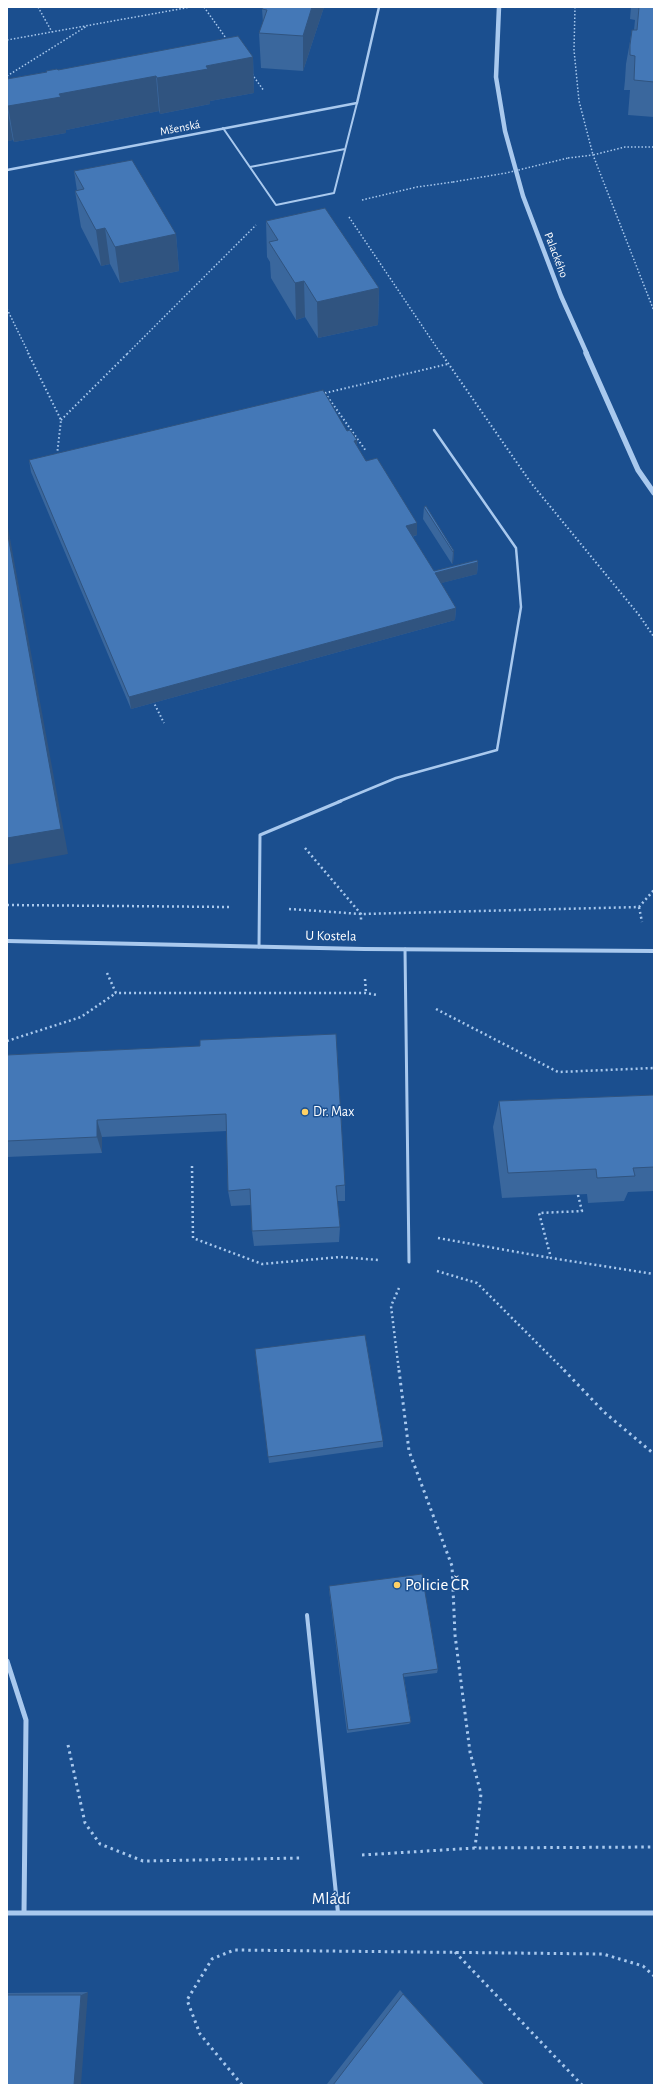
<!DOCTYPE html>
<meta charset="utf-8">
<style>
body{margin:0}
#map{position:relative;width:661px;height:2092px;overflow:hidden;background:#1b4f8f;font-family:"Alegreya Sans",sans-serif}
canvas{display:block}
.frame{position:absolute;inset:0;border:8px solid #fff;pointer-events:none}
</style>
<div id="map">
<canvas width="661" height="2092"></canvas>
<div class="frame"></div>
</div>
<script>
const c = document.querySelector('canvas').getContext('2d');
c.lineJoin = 'round';
const poly = rows => new Path2D(rows.map(r => 'M' + r).join(''));
function trace(path, color, width, dash) { c.strokeStyle = color; c.lineWidth = width; c.lineCap = dash ? 'butt' : 'round'; c.setLineDash(dash || []); c.stroke(path); }
function paint(path, color) { c.fillStyle = color; c.fill(path, 'evenodd'); }
function write(font, color, halo, rows, align = 'center') {
  c.font = font + ' "Alegreya Sans",sans-serif'; c.lineWidth = 3; c.setLineDash([]); c.textBaseline = 'middle'; c.strokeStyle = halo; c.fillStyle = color; for (const [text, x, y, turn = 0] of rows) {
    c.save(); c.translate(x, y); c.rotate((+turn || 0) * Math.PI / 180); c.textAlign = isNaN(turn) ? turn : align; if (halo) c.strokeText(text, 0, 0); c.fillText(text, 0, 0); c.restore();
  }
}
const pathFar3 = poly([
 [38,7,52,32],
 [204,7,228,41],
 [575,7,574,50,579,101,593,155,625,147,654,147],
 [7,40,191,7],
 [252,74,264,91],
 [7,76,87,26],
 [568,158,593,155,654,311],
 [362,200,417,187,453,182],
 [349,217,441,354],
 [7,309,29,354],
 [127,354,256,225]
]);
const pathFar2 = poly([
 [28,353,61,420,57,455],
 [441,353,531,483,639,615,654,637],
 [325,393,366,451],
 [321,394,448,364],
 [61,420,128,353],
 [153,701,164,723]
]);
const pathFar1 = poly([
 [305,848,361,914,361,920],
 [7,905,230,907],
 [639,907,642,922],
 [289,909,361,914,639,907,654,890],
 [107,973,116,993,366,993,377,995],
 [365,979,366,993],
 [436,1009,558,1072,654,1068],
 [7,1041,81,1017,116,993],
 [192,1166,193,1238,262,1264,340,1257,379,1260],
 [578,1195,582,1211,539,1213,551,1258,654,1274],
 [438,1238,551,1258],
 [437,1271,477,1283,565,1371],
 [399,1288,391,1306,399,1371]
]);
const path = poly([
 [399,1370,409,1451,452,1566,455,1635,470,1752,481,1794,475,1848],
 [564,1370,604,1412,654,1454],
 [68,1745,85,1823,100,1844,143,1861,303,1858],
 [362,1855,475,1848,654,1847],
 [455,1952,582,2085],
 [242,2085,200,2034,187,2000,212,1959,234,1950,603,1954,643,1966,654,1976]
]);
const serviceFar3 = poly([
 [223,128,276,205,334,193,357,103],
 [250,167,345,149]
]);
const serviceFar2 = poly([
 [338,802,396,778,497,750,521,607,516,548,434,430]
]);
const serviceFar1 = poly([
 [259,947,260,835,341,801],
 [405,949,409,1262]
]);
const service = poly([
 [307,1615,338,1913]
]);
const minorFar2 = poly([
 [7,170,357,103,379,7]
]);
const minorFar1 = poly([
 [7,941,364,949,654,951]
]);
const minor = poly([
 [7,1661,26,1720,24,1913],
 [7,1913,654,1913]
]);
const tertiaryFar1 = poly([
 [499,7,496,77,505,131,523,196,561,296,587,354]
]);
const tertiary = poly([
 [586,353,638,470,654,493]
]);
const pathBridge = poly([
 [453,182,506,173,568,158]
]);
const wall = poly([
 [263,7,324,7,303,71,261,68,259,33,263,23,262,9],
 [631,7,654,7,654,117,628,115,630,90,624,90,625,80,626,64,632,30,634,30,635,20,630,19],
 [253,57,254,93,210,101,210,104,160,114,159,111,66,130,66,133,14,142,13,140,7,141,7,79,46,72,46,71],
 [74,171,176,234,179,271,120,283,110,264,101,266,81,227,75,191,77,191],
 [266,221,379,288,378,325,318,338,305,317,296,320,271,278,270,262,267,257],
 [347,431,357,440,357,446,366,461,417,523,417,535,412,537,434,571,478,562,477,574,441,583,456,608,455,620,131,709,31,472,29,460],
 [424,507,454,551,453,563,452,564,423,519],
 [200,1046,345,1185,345,1201,337,1201,340,1227,339,1242,254,1246,252,1231,251,1205,231,1206,228,1191,227,1131,102,1137,102,1153,7,1157,7,1055],
 [654,1095,654,1191,628,1192,624,1201,588,1203,587,1194,502,1198,493,1127,499,1101],
 [255,1349,383,1441,383,1447,269,1463],
 [329,1586,438,1669,437,1673,404,1677,411,1722,409,1724,347,1733,329,1590],
 [400,1990,485,2085,327,2085,327,2084],
 [88,1992,7,2085,7,1993]
]);
const shadedWall = poly([
 [312,7,324,7,303,71,303,36],
 [253,57,254,93,210,101,210,104,160,114,157,78,206,66],
 [156,76,159,111,66,130,66,133,14,142,8,106,59,94],
 [7,107,13,140,7,141],
 [105,228,110,264,101,266,96,230],
 [176,234,179,271,120,283,115,247],
 [304,281,305,317,296,320,295,283],
 [379,288,378,325,318,338,317,302],
 [357,440,356,453,354,441],
 [7,522,68,854,7,865],
 [417,523,417,535,405,538,406,526],
 [454,551,453,563,452,564,453,552],
 [478,562,477,574,434,585,435,573],
 [456,608,455,620,131,709,129,697],
 [97,1120,102,1137,102,1153,97,1137],
 [88,1992,81,2085,74,2085,81,1995]
]);
const building = poly([
 [263,7,312,7,303,36,259,33,267,10,262,9,263,7],
 [639,7,654,7,654,82,634,80,635,56,630,55,630,45,632,30,637,30,639,7],
 [238,36,253,57,206,66,208,69,157,78,156,76,59,94,61,97,8,106,7,105,7,79,47,72,46,71,57,69,58,70,238,36],
 [132,160,176,234,115,247,105,228,96,230,75,191,84,189,74,171,132,160],
 [325,208,379,288,317,302,304,281,295,283,269,242,278,240,266,221,325,208],
 [323,390,347,431,350,430,357,440,354,441,366,461,377,458,417,523,406,526,434,571,477,560,478,562,435,573,456,608,129,697,29,460,323,390],
 [426,506,454,551,453,552,424,507,426,506],
 [7,530,61,829,7,838,7,530],
 [336,1034,345,1185,336,1186,340,1227,252,1231,250,1189,228,1191,226,1114,97,1120,97,1137,7,1141,7,1055,200,1046,200,1040,336,1034],
 [654,1095,654,1167,633,1168,635,1176,597,1178,596,1169,508,1173,499,1101,654,1095],
 [365,1335,383,1441,268,1457,255,1349,365,1335],
 [422,1574,438,1669,403,1674,411,1722,348,1730,329,1586,422,1574],
 [403,1994,485,2085,333,2085,403,1994],
 [7,1995,81,1995,74,2085,7,2085,7,1995]
]);
const markers = [
 [305,1112,4,"#ffd166"],
 [397,1585,4,"#ffd166"]
];
const farStreetnames = [
 ["Mšenská",180,128,-11],
 ["Palackého",556,255,69]
];
const streetNames = [
 ["U Kostela",331,936,1]
];
const poiNames = [
 ["Dr. Max",313,1112]
];
const nearPoinames = [
 ["Policie ČR",405,1585]
];
const nearStreetnames = [
 ["Mládí",331,1899]
];
trace(pathFar3, '#a9c9ee', 1.5, [1.5, 2]);
trace(pathFar2, '#a9c9ee', 2, [1.5, 2.5]);
trace(pathFar1, '#a9c9ee', 2.5, [2, 3]);
trace(path, '#a9c9ee', 3, [2.5, 4]);
trace(serviceFar3, '#a9c9ee', 2);
trace(serviceFar2, '#a9c9ee', 2.5);
trace(serviceFar1, '#a9c9ee', 3);
trace(service, '#a9c9ee', 4);
trace(minorFar2, '#a9c9ee', 2.5);
trace(minorFar1, '#a9c9ee', 4);
trace(minor, '#a9c9ee', 5);
trace(tertiaryFar1, '#a9c9ee', 4.5);
trace(tertiary, '#a9c9ee', 5.5);
trace(pathBridge, '#a9c9ee', 1.5, [1.5, 2]);
paint(wall, '#3a679d');
paint(shadedWall, '#305480');
paint(building, '#4478b7');
trace(building, '#305480', 1);
for (const [x, y, r, color] of markers) { const dot = new Path2D(); dot.arc(x, y, r, 0, 2 * Math.PI); c.fillStyle = color; c.fill(dot); trace(dot, '#1b4f8f', 1.5); }
write('12px', '#fff', '#1b4f8f', farStreetnames);
write('14px', '#fff', '#1b4f8f', streetNames);
write('14px', '#fff', '#1b4f8f', poiNames, 'left');
write('17px', '#fff', '#1b4f8f', nearPoinames, 'left');
write('17px', '#fff', '#1b4f8f', nearStreetnames);
</script>
